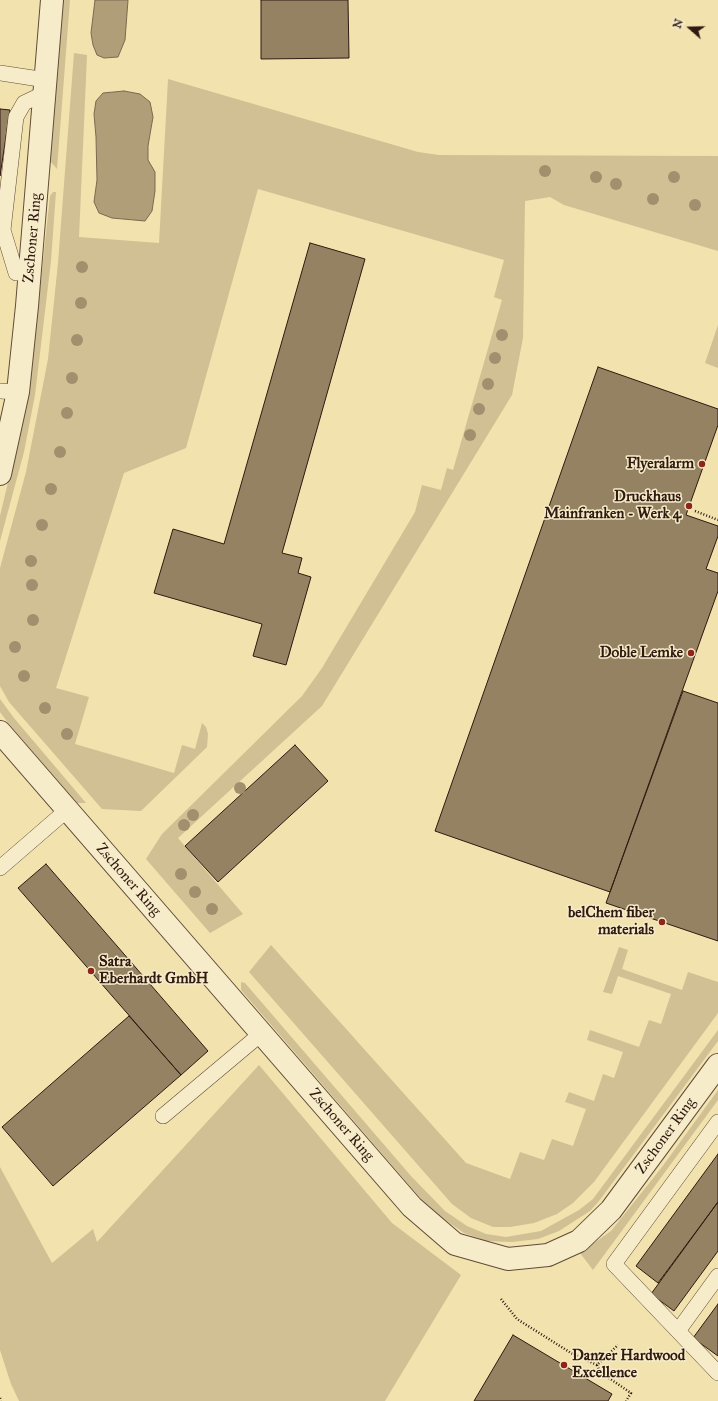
<!DOCTYPE html>
<style>
body{margin:0}
#map{position:relative;width:718px;height:1401px;overflow:hidden;background:#f1e2ae;font-family:"IM FELL Great Primer",serif}
canvas{display:block}
.north{position:absolute;left:670px;top:8px;width:40px;height:40px;-webkit-text-stroke:3px #f6ecca;paint-order:stroke;rotate:290deg;font-size:11px;font-weight:700;line-height:16px;text-align:center;color:#2f1910}
.north::after{content:'';display:block;margin:auto;width:14px;height:18px;background:#2f1910;clip-path:polygon(50% 0,100% 100%,50% 72%,0 100%)}
</style>
<div id="map">
<canvas width="718" height="1401"></canvas>
<div class="north">N</div>
</div>
<script>
const c = document.querySelector('canvas').getContext('2d');
c.lineJoin = 'round';
function paint(path, color) { c.fillStyle = color; c.fill(path, 'evenodd'); }
const poly = rows => new Path2D(rows.map(r => 'M' + r).join(''));
function trace(path, color, width, dash) { c.strokeStyle = color; c.lineWidth = width; c.lineCap = dash ? 'butt' : 'round'; c.setLineDash(dash || []); c.stroke(path); }
function write(font, color, halo, rows, align = 'center') {
  c.font = font + ' "IM FELL Great Primer",serif'; c.lineWidth = 3; c.setLineDash([]); c.textBaseline = 'middle'; c.strokeStyle = halo; c.fillStyle = color; for (const [text, x, y, turn = 0] of rows) {
    c.save(); c.translate(x, y); c.rotate((+turn || 0) * Math.PI / 180); c.textAlign = isNaN(turn) ? turn : align; if (halo) c.strokeText(text, 0, 0); c.fillText(text, 0, 0); c.restore();
  }
}
const green = poly([
 [62,0,70,0,57,169,50,161],
 [74,53,87,55,79,237,159,243,168,79,418,152,439,155,718,156,718,251,564,205,550,197,525,201,523,338,512,395,322,706,178,838,243,914,210,933,146,859,162,834,302,696,322,668,415,512,422,485,441,490,447,468,453,470,502,300,494,297,504,260,258,189,186,448,124,473,56,688,89,697,75,744,174,773,182,745,195,749,202,723,206,727,208,734,207,747,141,811,102,809,9,702,0,686,0,568,26,472,48,359,58,263],
 [53,192,56,192,51,261,35,395,24,452,0,541,0,516,23,419,35,336,50,196],
 [718,325,718,368,705,363],
 [0,699,14,718,86,803,77,803,9,724,0,712],
 [271,945,466,1163,510,1179,520,1152,544,1160,552,1139,573,1146,586,1109,565,1102,569,1092,594,1101,603,1074,614,1078,623,1052,587,1040,590,1030,639,1047,649,1020,661,1024,671,994,618,976,612,994,603,992,619,947,628,950,622,969,682,990,688,972,718,982,718,1013,594,1182,573,1203,557,1214,534,1223,510,1227,493,1227,471,1218,452,1204,249,972],
 [241,982,245,983,411,1176,445,1211,467,1226,486,1234,506,1237,541,1231,579,1210,593,1199,718,1030,718,1041,599,1201,590,1211,559,1231,538,1239,512,1242,486,1241,464,1233,441,1217,422,1200,241,990],
 [259,1065,392,1223,461,1275,385,1401,19,1401,11,1384,0,1350,0,1167,52,1263,93,1229,97,1242],
 [718,1090,718,1100,593,1270,580,1253,611,1231,662,1167]
]);
const water = poly([
 [95,0,128,0,125,40,118,57,104,58,97,55,93,45,91,33,95,0],
 [124,91,140,94,150,102,153,117,148,146,148,160,155,172,155,191,152,211,145,221,112,218,99,213,94,202,97,180,96,137,94,114,96,101,103,93,124,91]
]);
const building = poly([
 [261,0,348,0,349,58,261,59,261,0],
 [0,109,10,110,0,176,0,109],
 [310,243,365,259,282,553,302,558,298,573,311,577,286,665,253,656,262,624,154,593,173,529,224,544,310,243],
 [598,367,718,409,718,425,686,515,718,526,718,536,706,569,718,573,718,591,610,892,435,831,598,367],
 [683,691,718,703,718,941,606,903,683,691],
 [295,745,328,781,218,882,185,846,295,745],
 [46,864,208,1051,181,1075,18,888,46,864],
 [129,1016,181,1075,53,1186,2,1127,129,1016],
 [718,1154,718,1202,658,1283,636,1266,718,1154],
 [718,1202,718,1251,674,1311,651,1294,718,1202],
 [718,1304,718,1356,693,1338,718,1304],
 [513,1335,612,1394,608,1401,474,1401,513,1335]
]);
const path = poly([
 [695,511,718,520],
 [501,1299,517,1319,571,1353,597,1365,618,1345],
 [597,1365,600,1372,631,1393,626,1401],
 [0,1398,1,1401]
]);
const lane = poly([
 [0,73,46,80],
 [16,273,3,230,16,117,24,103,45,93],
 [0,391,18,392],
 [0,868,67,810],
 [163,1116,262,1033],
 [718,1122,614,1264,718,1373],
 [678,1331,718,1276]
]);
const street = poly([
 [0,474,18,392,27,306,52,0],
 [0,732,412,1207,455,1244,508,1259,548,1255,579,1241,611,1210,718,1065]
]);
const trees = [
 [545,171],
 [596,177],
 [674,177],
 [616,184],
 [653,199],
 [695,205],
 [82,267],
 [81,303],
 [502,335],
 [77,340],
 [495,358],
 [72,378],
 [488,384],
 [479,409],
 [67,413],
 [470,435],
 [60,452],
 [51,489],
 [42,525],
 [31,561],
 [32,585],
 [33,620],
 [15,647],
 [24,676],
 [45,708],
 [67,734],
 [240,788],
 [193,815],
 [184,825],
 [181,874],
 [195,892],
 [212,909]
];
const markers = [
 [702,464,4,"#8f2418"],
 [689,506,4,"#8f2418"],
 [691,653,4,"#8f2418"],
 [662,922,4,"#8f2418"],
 [91,971,4,"#8f2418"],
 [564,1365,4,"#8f2418"]
];
const streetNames = [
 ["Zschoner Ring",33,238,-85],
 ["Zschoner Ring",128,880,49],
 ["Zschoner Ring",341,1125,49],
 ["Zschoner Ring",666,1136,-54]
];
const poiNames = [
 ["Flyeralarm",694,464],
 ["Druckhaus",681,497],
 ["Mainfranken - Werk 4",681,514],
 ["Doble Lemke",683,653],
 ["belChem fiber",654,913],
 ["materials",654,930],
 ["Satra",99,962,"left"],
 ["Eberhardt GmbH",99,979,"left"],
 ["Danzer Hardwood",572,1356,"left"],
 ["Excellence",572,1373,"left"]
];
paint(green, '#d0c093');
paint(water, '#af9e78');
trace(water, '#7c694e', 1);
paint(building, '#948262');
trace(building, '#2f1910', 1);
trace(lane, '#604b38', 16);
trace(street, '#604b38', 24);
trace(path, '#2f1910', 2.5, [1, 2]);
trace(lane, '#f6ecca', 15);
trace(street, '#f6ecca', 22);
c.fillStyle = '#a18f6d';
for (const [x, y] of trees) { c.beginPath(); c.arc(x, y, 6, 0, 2 * Math.PI); c.fill(); }
for (const [x, y, r, color] of markers) { const dot = new Path2D(); dot.arc(x, y, r, 0, 2 * Math.PI); c.fillStyle = color; c.fill(dot); trace(dot, '#f6ecca', 1.5); }
write('15px', '#2f1910', '#f6ecca', streetNames);
write('bold 15px', '#2f1910', '#f6ecca', poiNames, 'right');
</script>
